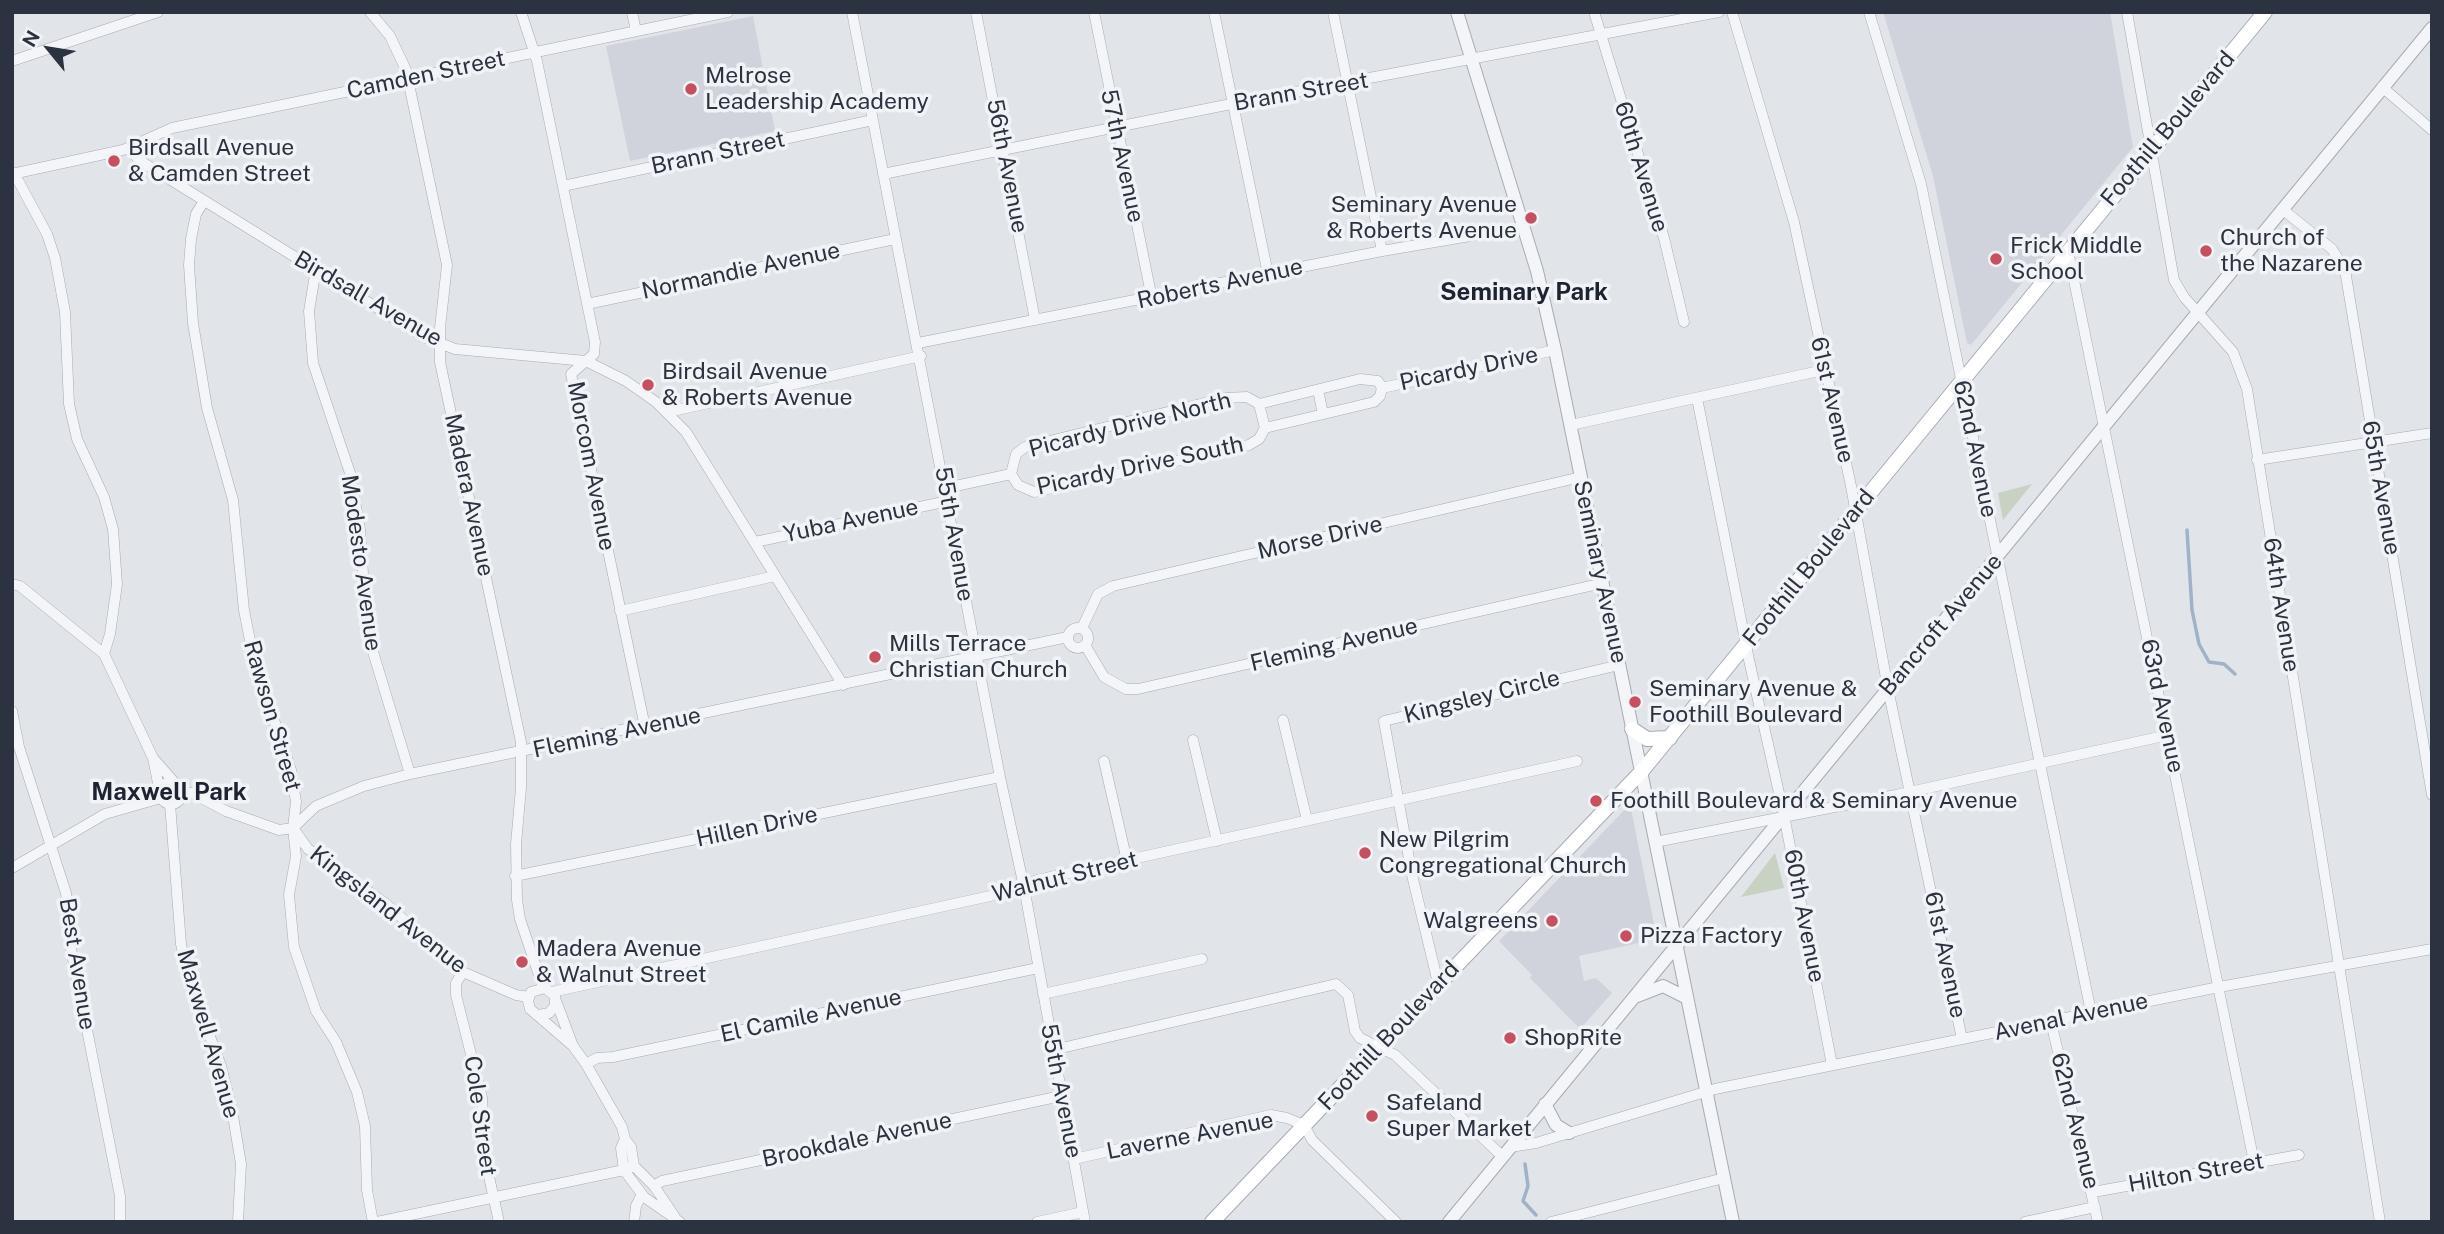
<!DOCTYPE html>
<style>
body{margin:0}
#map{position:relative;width:2444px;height:1234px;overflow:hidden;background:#e1e4e9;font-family:"Public Sans",sans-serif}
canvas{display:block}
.frame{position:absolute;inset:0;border:14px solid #2b3240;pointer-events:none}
.north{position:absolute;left:14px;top:14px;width:70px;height:70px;-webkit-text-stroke:5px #f1f3f7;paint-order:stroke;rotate:300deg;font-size:19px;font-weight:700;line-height:28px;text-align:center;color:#2b3240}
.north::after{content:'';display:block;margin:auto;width:24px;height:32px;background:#2b3240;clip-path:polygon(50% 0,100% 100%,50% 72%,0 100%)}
</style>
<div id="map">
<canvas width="2444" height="1234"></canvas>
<div class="frame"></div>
<div class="north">N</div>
</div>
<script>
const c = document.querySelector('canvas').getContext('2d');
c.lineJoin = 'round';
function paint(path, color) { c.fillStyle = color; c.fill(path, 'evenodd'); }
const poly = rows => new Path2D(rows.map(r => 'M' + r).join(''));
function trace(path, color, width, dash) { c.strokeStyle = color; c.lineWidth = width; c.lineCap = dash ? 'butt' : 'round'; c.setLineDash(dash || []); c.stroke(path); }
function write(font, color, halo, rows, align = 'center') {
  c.font = font + ' "Public Sans",sans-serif'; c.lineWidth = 7; c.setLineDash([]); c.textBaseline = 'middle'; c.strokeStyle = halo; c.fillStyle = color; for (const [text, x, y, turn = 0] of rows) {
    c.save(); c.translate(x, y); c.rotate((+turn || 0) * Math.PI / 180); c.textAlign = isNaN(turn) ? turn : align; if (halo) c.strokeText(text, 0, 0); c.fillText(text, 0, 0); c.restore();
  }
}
const built = poly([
 [1883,12,2110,12,2133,147,1971,345,1967,343,1933,176],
 [753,16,775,131,630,161,606,46],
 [1630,804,1657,939,1579,956,1584,981,1596,978,1612,993,1580,1029,1530,978,1532,975,1499,941]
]);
const green = poly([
 [2032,484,2003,520,1998,493],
 [1775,853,1784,888,1741,897]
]);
const stream = poly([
 [2187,530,2192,610,2199,644,2209,662,2224,664,2235,674],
 [1525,1164,1528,1186,1523,1201,1536,1215]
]);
const minor = poly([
 [370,12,390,36,406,70,447,265,440,328,440,362,521,742,521,788,516,844,517,900,520,919,543,987],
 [521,12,537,61,595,342,594,354,571,374,645,727],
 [632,12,636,31],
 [852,12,1000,777,1024,887,1085,1222],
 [976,12,1035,320],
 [1094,12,1152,299],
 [1214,12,1268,274],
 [1333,12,1382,251],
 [1594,12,1664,238,1684,322],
 [1732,12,1794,222,1851,486,1888,689,1962,1039],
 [1869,12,1921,184,2091,1012],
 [2127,12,2174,280,2184,297,2233,352,2247,389,2380,1222],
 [12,61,158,12],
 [2382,87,2432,130],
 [128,149,142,162,424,337,455,349,586,361,626,381,656,402,686,432,843,685],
 [14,173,47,234,55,258,65,312,69,404,77,439,104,497,113,529,117,584,110,634,104,654],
 [12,174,123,150,172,128,728,12],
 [883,174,1221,106,1719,12],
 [563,186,873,120],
 [204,201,196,214,191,239,189,265,193,323,207,408,233,500,244,610,254,661,291,770,296,802,293,828,296,856,289,895,294,947,316,1011,336,1042,357,1092,365,1126,367,1190,373,1222],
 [2282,209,2332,249,2345,270,2432,795],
 [2068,251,2254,1162],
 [316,269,309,311,313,363,350,473,360,530,367,632,410,774],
 [587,304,895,239],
 [918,343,1382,251,1523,227],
 [1382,388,1555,350],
 [1318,390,1323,414],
 [1697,398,1749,660,1784,815,1832,1065],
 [1259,404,1265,428],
 [668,412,921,356],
 [1571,425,1824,370],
 [2257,460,2432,433],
 [1011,474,1018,485,1034,492,1249,445,1259,439,1265,428,1374,402,1380,396,1382,388],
 [1011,474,1016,454,1025,447,1225,398,1247,397,1259,404,1360,379,1378,381,1382,388],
 [946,488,1011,474],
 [755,542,948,501],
 [12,584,20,586,104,654,153,758,160,793],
 [620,611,775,576],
 [1082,628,1098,594,1113,586,1581,477],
 '1068 638a10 10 0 1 1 20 0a10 10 0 1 1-20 0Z',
 [1085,645,1104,677,1126,689,1138,689,1603,583],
 [12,711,19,747,66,893,71,949,120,1196,120,1222],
 [1283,720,1307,820],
 [1193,740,1217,841],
 [153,758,175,783],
 [1104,761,1127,861],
 '160 793a11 11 0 1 1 22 0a11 11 0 1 1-22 0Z',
 [181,792,192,793,226,811,279,830,293,828,316,806,364,786,410,774,1068,637],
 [170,804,181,944,189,981,221,1066,232,1110,241,1164,238,1222],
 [293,828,308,849,385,903,463,972,516,995,529,997],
 [1655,842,1896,795,2168,735],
 [12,868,105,814,161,798],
 [515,876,1000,777],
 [463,972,456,983,456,995,482,1098,486,1163,499,1222],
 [1438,983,1412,875,1384,721,1619,665],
 [552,992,1013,891,1037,880,1577,761],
 [1043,994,1202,959],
 [556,1001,573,1046],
 [539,1015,549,1013,555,1006,555,996,545,988,531,992,528,1001,530,1009,573,1046,586,1064,622,1127,625,1139,631,1147,634,1166,654,1186,675,1217],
 [2051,1022,2098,1222],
 [1053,1050,1336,984,1348,995,1355,1031,1360,1038,1395,1055,1502,1156],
 [586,1064,597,1058,613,1057,1038,968],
 [625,1139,621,1148,624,1170,644,1197,680,1222],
 [1510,1147,1536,1143,1715,1089,2219,987,2432,949],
 [1074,1159,1271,1115,1287,1118,1304,1125,1312,1140,1396,1222],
 [654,1186,662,1181,1061,1096],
 [2093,1192,2299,1155],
 [377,1222,624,1170,634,1166],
 [634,1222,636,1206,642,1194],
 [1037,1222,1083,1212],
 [1551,1222,1724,1178],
 [2025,1222,2095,1207]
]);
const tertiary = poly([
 [1457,12,1537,271,1555,350,1733,1222],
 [1635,997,1663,986,1687,998],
 [1545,1104,1556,1125,1569,1133],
 [1449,1222,2432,28]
]);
const secondary = poly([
 [1632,729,1647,739,1670,738],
 [1212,1222,1641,772,2265,12]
]);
const markers = [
 [691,89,7,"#c64f60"],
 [114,161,7,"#c64f60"],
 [1531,218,7,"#c64f60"],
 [2206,251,7,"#c64f60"],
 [1996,259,7,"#c64f60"],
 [648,385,7,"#c64f60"],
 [875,657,7,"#c64f60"],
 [1635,702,7,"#c64f60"],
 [1596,801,7,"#c64f60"],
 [1365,853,7,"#c64f60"],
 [1552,921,7,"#c64f60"],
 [1626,936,7,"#c64f60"],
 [522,962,7,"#c64f60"],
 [1510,1038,7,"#c64f60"],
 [1372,1116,7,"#c64f60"]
];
const streetNames = [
 ["Camden Street",426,75,-12],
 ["Brann Street",1301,92,-10],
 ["Foothill Boulevard",2168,129,-50],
 ["Brann Street",718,153,-12],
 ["57th Avenue",1122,156,78],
 ["56th Avenue",1007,166,79],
 ["60th Avenue",1641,167,73],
 ["Normandie Avenue",741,271,-12],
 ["Roberts Avenue",1220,284,-12],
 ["Birdsall Avenue",368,299,30],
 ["Picardy Drive",1469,369,-12],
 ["61st Avenue",1832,400,77],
 ["Picardy Drive North",1130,425,-14],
 ["62nd Avenue",1975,449,78],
 ["Morcom Avenue",591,466,79],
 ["Picardy Drive South",1140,466,-12],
 ["65th Avenue",2381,488,80],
 ["Madera Avenue",469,495,78],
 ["Yuba Avenue",851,521,-12],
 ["55th Avenue",954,534,80],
 ["Morse Drive",1320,538,-13],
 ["Modesto Avenue",361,563,82],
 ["Foothill Boulevard",1809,568,-51],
 ["Seminary Avenue",1600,572,78],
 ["64th Avenue",2281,605,81],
 ["Bancroft Avenue",1941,625,-50],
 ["Fleming Avenue",1334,645,-13],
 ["Kingsley Circle",1482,697,-14],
 ["63rd Avenue",2162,706,78],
 ["Rawson Street",272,716,74],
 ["Fleming Avenue",617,733,-12],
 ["Hillen Drive",757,827,-12],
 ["Walnut Street",1065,877,-14],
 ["Kingsland Avenue",388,910,38],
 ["60th Avenue",1804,916,79],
 ["61st Avenue",1945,955,78],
 ["Best Avenue",77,964,81],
 ["El Camile Avenue",811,1016,-12],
 ["Avenal Avenue",2071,1017,-12],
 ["Maxwell Avenue",208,1034,74],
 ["Foothill Boulevard",1389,1036,-47],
 ["55th Avenue",1061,1091,79],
 ["Cole Street",480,1116,82],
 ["62nd Avenue",2075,1121,76],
 ["Laverne Avenue",1190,1136,-11],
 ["Brookdale Avenue",857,1140,-12],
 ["Hilton Street",2196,1173,-10]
];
const poiNames = [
 ["Melrose",705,76],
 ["Leadership Academy",705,102],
 ["Birdsall Avenue",128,148],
 ["& Camden Street",128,174],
 ["Seminary Avenue",1517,205,"right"],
 ["& Roberts Avenue",1517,231,"right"],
 ["Church of",2220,238],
 ["the Nazarene",2220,264],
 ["Frick Middle",2010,246],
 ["School",2010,272],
 ["Birdsail Avenue",662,372],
 ["& Roberts Avenue",662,398],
 ["Mills Terrace",889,644],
 ["Christian Church",889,670],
 ["Seminary Avenue &",1649,689],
 ["Foothill Boulevard",1649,715],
 ["Foothill Boulevard & Seminary Avenue",1610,801],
 ["New Pilgrim",1379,840],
 ["Congregational Church",1379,866],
 ["Walgreens",1538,921,"right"],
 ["Pizza Factory",1640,936],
 ["Madera Avenue",536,949],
 ["& Walnut Street",536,975],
 ["ShopRite",1524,1038],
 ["Safeland",1386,1103],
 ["Super Market",1386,1129]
];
const neighbourhoodNames = [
 ["Seminary Park",1524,293],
 ["Maxwell Park",169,793]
];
paint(built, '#d0d3db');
paint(green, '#c7d2c3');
trace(stream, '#9fb2c7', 3.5);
trace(minor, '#a7abb3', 11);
trace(tertiary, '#a7abb3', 14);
trace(secondary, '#a7abb3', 16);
trace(minor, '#f4f5f8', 10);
trace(tertiary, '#f4f5f8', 12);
trace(secondary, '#fff', 14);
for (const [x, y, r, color] of markers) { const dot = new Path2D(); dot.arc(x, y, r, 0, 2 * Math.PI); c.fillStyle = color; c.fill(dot); trace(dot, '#f1f3f7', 2.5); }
write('23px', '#2b3240', '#f1f3f7', streetNames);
write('23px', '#2b3240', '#f1f3f7', poiNames, 'left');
write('bold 24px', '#1d2331', '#f1f3f7', neighbourhoodNames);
</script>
